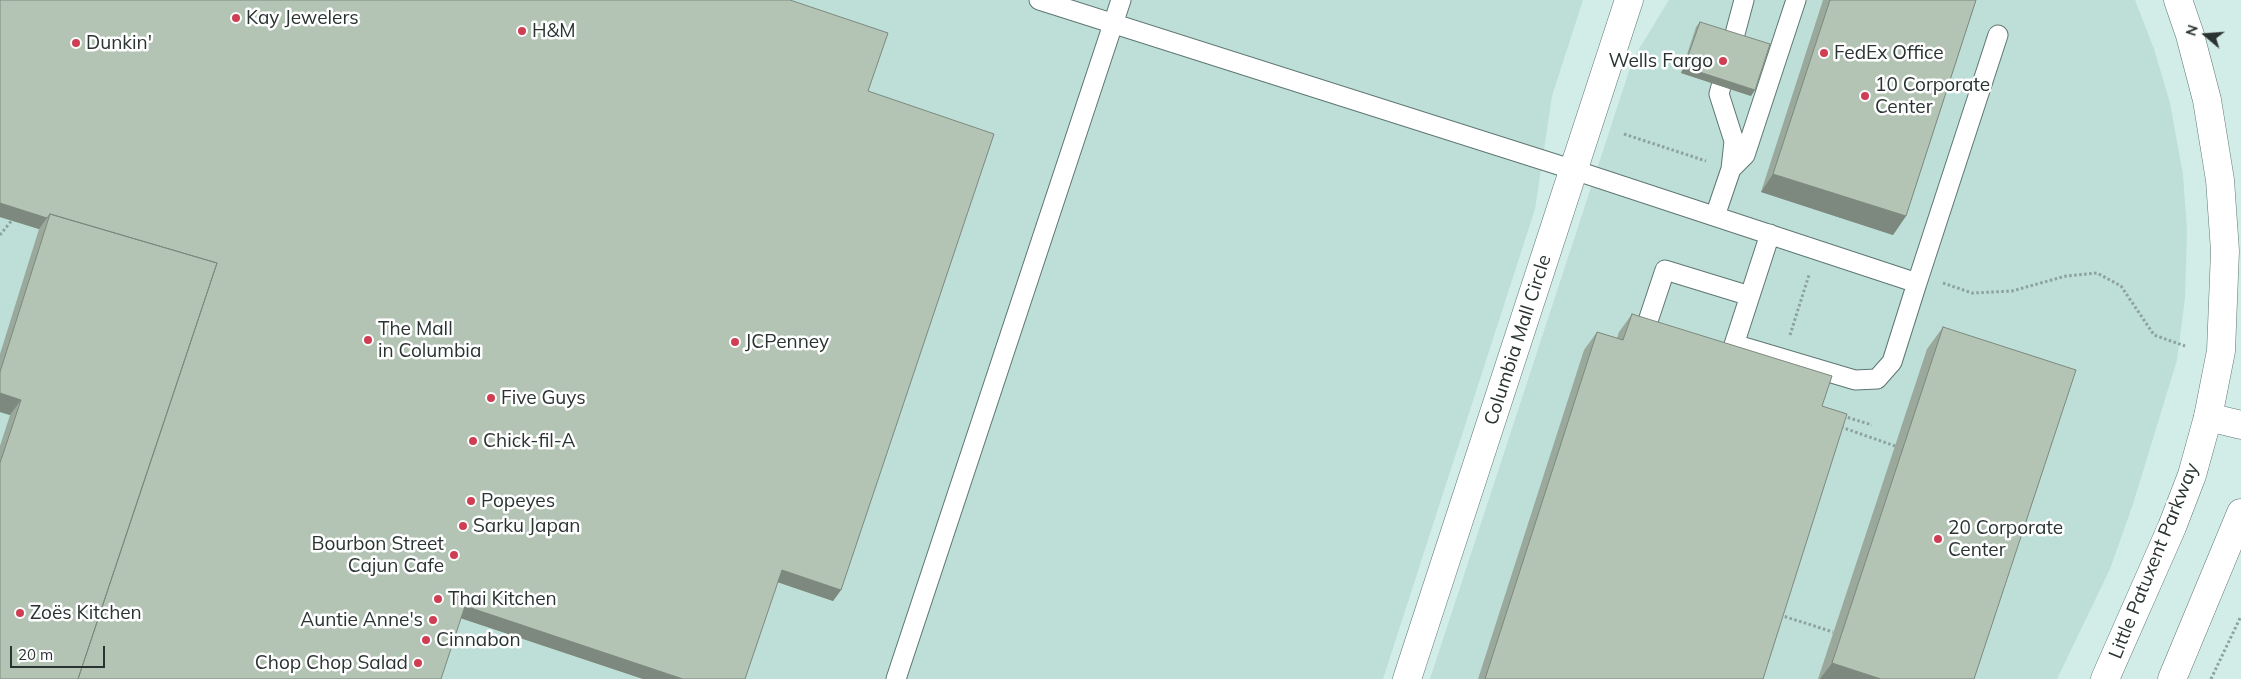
<!DOCTYPE html>
<html>
<head>
<meta charset="utf-8">
<style>
	body { margin:0 }
	#map { position:relative; width:2241px; height:679px; overflow:hidden; background:#d2ece7; font-family:Mulish,sans-serif }
	canvas { display:block }
	.north { position:absolute; left:2181px; top:10px; width:50px; height:50px; -webkit-text-stroke:4px #fff; paint-order:stroke; rotate:288deg; font-size:14px; font-weight:700; line-height:20px; text-align:center; color:#293331 }
	.north::after { content:''; display:block; margin:auto; width:18px; height:22px; background:#293331; clip-path:polygon(50% 0,100% 100%,50% 72%,0 100%) }
	.scale { position:absolute; left:10px; top:646px; width:95px; height:22px; box-sizing:border-box; border:2px solid #293331; border-top:0; padding-left:6px; font-size:15px; line-height:18px; white-space:nowrap; color:#293331; -webkit-text-stroke:4px #fff; paint-order:stroke }
</style>
</head>
<body>
<div id="map">
<canvas width="2241" height="679"></canvas>
<div class="north">N</div>
<div class="scale">20 m</div>
</div>
<script>
const g = document.querySelector('canvas').getContext('2d');
g.lineJoin = 'round';
function paint(path, color) {
  g.fillStyle = color;
  g.fill(path, 'evenodd');
}
function shape(rows) {
  const path = new Path2D();
  for (const r of rows) {
    path.moveTo(r[0], r[1]);
    for (let i = 2; i < r.length; i += 2) path.lineTo(r[i], r[i + 1]);
  }
  return path;
}
function stroke(path, color, width, dash) {
  g.strokeStyle = color;
  g.lineWidth = width;
  g.lineCap = dash ? 'butt' : 'round';
  g.setLineDash(dash || []);
  g.stroke(path);
}
function drawText(font, color, halo, rows, align = 'center') {
  g.font = font + ' Mulish,sans-serif';
  g.lineWidth = 5;
  g.setLineDash([]);
  g.textBaseline = 'middle';
  g.strokeStyle = halo;
  g.fillStyle = color;
  for (const [text, x, y, turn = 0] of rows) {
    g.save();
    g.translate(x, y);
    g.rotate((+turn || 0) * Math.PI / 180);
    g.textAlign = isNaN(turn) ? turn : align;
    if (halo) g.strokeText(text, 0, 0);
    g.fillText(text, 0, 0);
    g.restore();
  }
}
paint(shape([
	[0,0,1583,0,1552,96,1535,209,1383,679,0,679],
	[1669,0,2135,0,2154,49,2170,103,2183,175,2187,230,2185,298,2177,360,2133,504,2110,569,2057,679,1430,679,1633,59]
]), '#bddfd8');
const service = shape([
	[1039,0,1574,170,1917,283,1998,35],
	[1731,169,1734,141,1719,94,1744,0],
	[1715,216,1731,169,1745,155,1796,0],
	[1642,339,1665,270,1750,296],
	[1734,344,1855,380,1877,379,1892,362,1917,283],
	[1731,354,1770,234],
	[896,679,1121,0]
]);
const minor = shape([
	[1407,679,1629,0]
]);
const tertiary = shape([
	[2208,417,2241,425]
]);
const secondary = shape([
	[2105,679,2172,527,2192,475,2208,417,2221,351,2225,251,2220,180,2207,100,2190,35,2178,0],
	[2172,679,2241,513]
]);
stroke(service, '#5e7671', 21);
stroke(minor, '#5e7671', 29);
stroke(tertiary, '#5e7671', 29);
stroke(secondary, '#5e7671', 29);
stroke(shape([
	[1624,134,1706,161],
	[0,235,12,220],
	[1943,283,1972,293,2012,291,2066,276,2097,273,2121,286,2154,335,2185,346],
	[1790,335,1809,275],
	[1843,416,1872,425],
	[1841,427,1895,446],
	[1780,615,1833,632],
	[2211,679,2241,616]
]), '#8da19d', 3, [2.5, 2.5]);
stroke(service, '#fff', 19);
stroke(minor, '#fff', 28);
stroke(tertiary, '#fff', 28);
stroke(secondary, '#fff', 28);
paint(shape([
	[0,0,868,91,841,590,833,601,778,582,643,679,461,618,0,679,0,446,10,415,0,412,0,354,39,229,0,217],
	[1823,0,1976,0,1906,216,1893,235,1761,192],
	[1700,22,1751,96,1681,73,1696,27],
	[1632,314,1822,406,1763,679,1478,679,1584,350,1597,332,1617,338,1619,332],
	[1943,327,1974,679,1818,679,1927,349]
]), '#9aa99c');
paint(shape([
	[1684,67,1755,90,1751,96,1681,73],
	[1773,174,1906,216,1893,235,1761,192],
	[0,203,47,218,39,229,0,217],
	[0,393,21,400,10,415,0,412],
	[782,570,841,590,833,601,774,581],
	[465,606,683,679,643,679,457,617],
	[1832,663,1881,679,1820,679]
]), '#7d897f');
const building = shape([
	[0,0,790,0,888,33,868,91,994,134,841,590,782,570,745,679,683,679,465,606,441,679,78,679,217,263,50,214,47,218,0,203,0,0],
	[1830,0,1976,0,1906,216,1773,174,1830,0],
	[1700,22,1770,44,1755,90,1684,67,1700,22],
	[50,214,217,263,78,679,0,679,0,463,21,400,0,393,0,372,50,214],
	[1632,314,1832,376,1822,406,1847,414,1763,679,1485,679,1597,332,1623,340,1632,314],
	[1943,327,2076,370,1974,679,1881,679,1832,663,1943,327]
]);
paint(building, '#b3c4b5');
stroke(building, '#7d897f', 1);
for (const [x, y, r, color] of [
	[236,18,5,"#cf3e53"],
	[522,31,5,"#cf3e53"],
	[76,43,5,"#cf3e53"],
	[1824,53,5,"#cf3e53"],
	[1723,61,5,"#cf3e53"],
	[1865,96,5,"#cf3e53"],
	[368,340,5,"#cf3e53"],
	[735,342,5,"#cf3e53"],
	[491,398,5,"#cf3e53"],
	[473,441,5,"#cf3e53"],
	[471,501,5,"#cf3e53"],
	[463,526,5,"#cf3e53"],
	[1938,539,5,"#cf3e53"],
	[454,555,5,"#cf3e53"],
	[438,599,5,"#cf3e53"],
	[20,613,5,"#cf3e53"],
	[433,620,5,"#cf3e53"],
	[426,640,5,"#cf3e53"],
	[418,663,5,"#cf3e53"]
]) {
  const dot = new Path2D();
  dot.arc(x, y, r, 0, 2 * Math.PI);
  g.fillStyle = color;
  g.fill(dot);
  stroke(dot, '#fff', 2);
}
drawText('19px', '#293331', '#fff', [
	["Kay Jewelers",246,18],
	["H&M",532,31],
	["Dunkin'",86,43],
	["FedEx Office",1834,53],
	["Wells Fargo",1713,61,"right"],
	["10 Corporate",1875,85],
	["Center",1875,107],
	["The Mall",378,329],
	["in Columbia",378,351],
	["JCPenney",745,342],
	["Five Guys",501,398],
	["Chick-fil-A",483,441],
	["Popeyes",481,501],
	["Sarku Japan",473,526],
	["20 Corporate",1948,528],
	["Center",1948,550],
	["Bourbon Street",444,544,"right"],
	["Cajun Cafe",444,566,"right"],
	["Thai Kitchen",448,599],
	["Zoës Kitchen",30,613],
	["Auntie Anne's",423,620,"right"],
	["Cinnabon",436,640],
	["Chop Chop Salad",408,663,"right"]
], 'left');
drawText('19px', '#293331', '#fff', [
	["Columbia Mall Circle",1518,340,-72],
	["Little Patuxent Parkway",2154,561,-68]
]);
</script>
</body>
</html>
